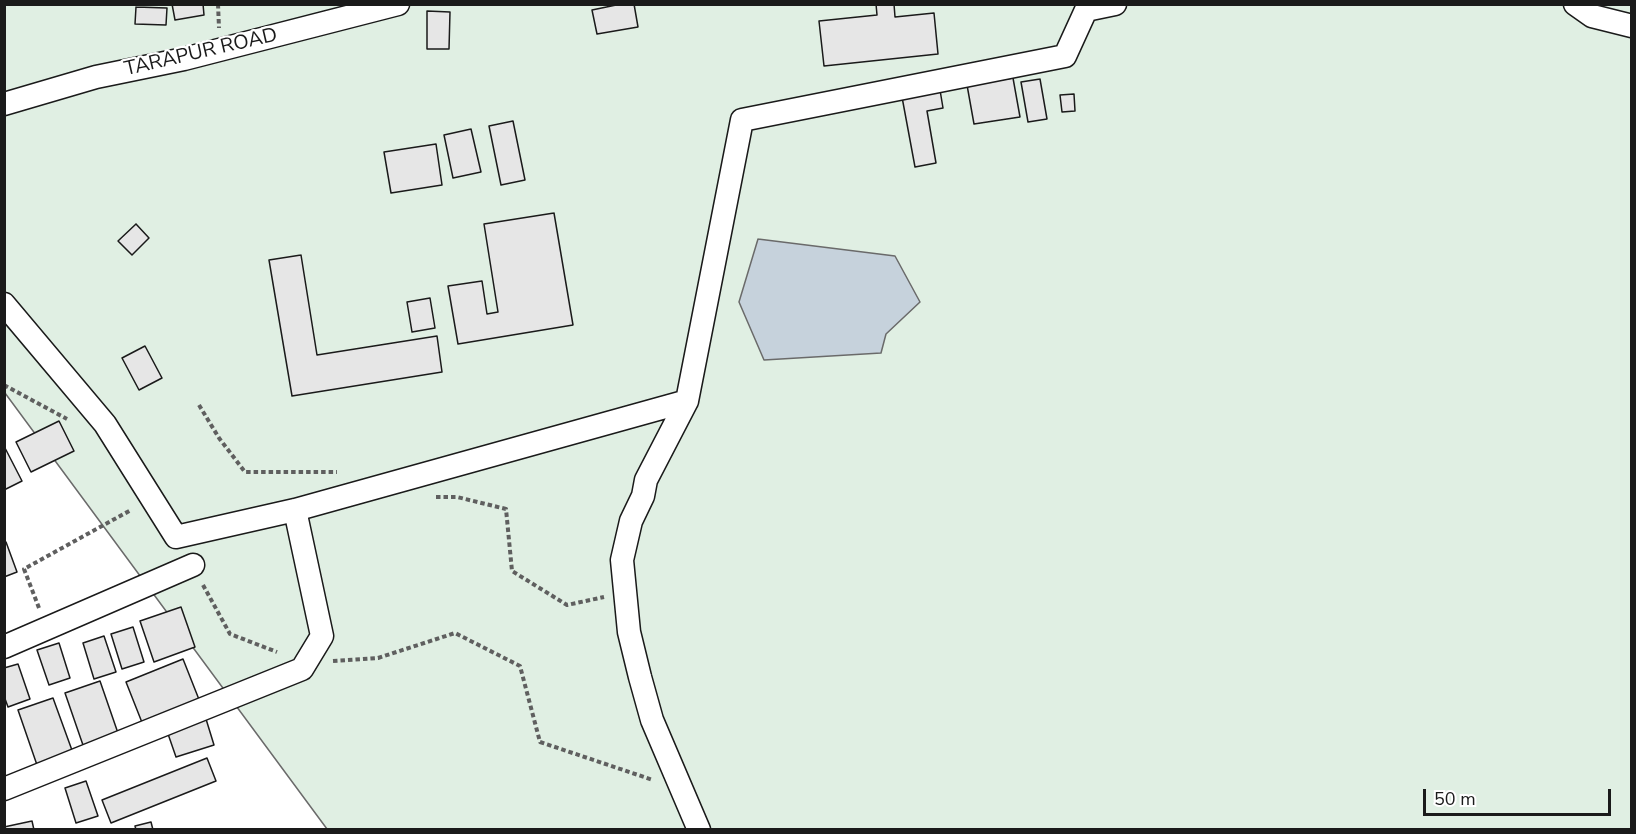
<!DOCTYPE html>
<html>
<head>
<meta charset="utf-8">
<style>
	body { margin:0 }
	#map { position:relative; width:1636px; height:834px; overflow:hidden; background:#fff; font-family:"Nunito Sans",sans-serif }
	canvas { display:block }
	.frame { position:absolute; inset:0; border:6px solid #1a1a1a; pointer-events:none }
	.scale { position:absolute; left:1423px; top:789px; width:188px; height:27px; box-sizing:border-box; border:3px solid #1a1a1a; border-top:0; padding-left:8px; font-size:18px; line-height:21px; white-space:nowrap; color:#1a1a1a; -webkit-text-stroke:4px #fff; paint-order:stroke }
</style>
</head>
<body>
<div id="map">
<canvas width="1636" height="834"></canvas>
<div class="frame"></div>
<div class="scale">50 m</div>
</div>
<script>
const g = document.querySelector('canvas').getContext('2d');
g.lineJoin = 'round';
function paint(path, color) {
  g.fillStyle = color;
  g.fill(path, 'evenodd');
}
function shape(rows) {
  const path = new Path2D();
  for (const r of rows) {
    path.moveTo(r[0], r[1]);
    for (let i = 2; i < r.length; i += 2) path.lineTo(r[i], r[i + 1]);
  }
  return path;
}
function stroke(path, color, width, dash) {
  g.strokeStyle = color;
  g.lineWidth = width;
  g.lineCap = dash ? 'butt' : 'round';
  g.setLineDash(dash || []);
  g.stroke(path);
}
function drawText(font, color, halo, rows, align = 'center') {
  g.font = font + ' "Nunito Sans",sans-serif';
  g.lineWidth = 4.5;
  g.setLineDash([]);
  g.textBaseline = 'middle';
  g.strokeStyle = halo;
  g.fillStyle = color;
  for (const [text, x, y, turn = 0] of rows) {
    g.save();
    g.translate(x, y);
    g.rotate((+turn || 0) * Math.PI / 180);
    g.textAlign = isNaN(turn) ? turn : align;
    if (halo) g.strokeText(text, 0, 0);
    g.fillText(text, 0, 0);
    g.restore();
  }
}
const green = shape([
	[4,5,1631,5,1631,829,327,829,5,393,4,5]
]);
paint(green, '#e0efe3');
stroke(green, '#6a6a6a', 1.5);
const water = shape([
	[758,239,895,256,920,302,886,334,881,353,764,360,739,302,758,239]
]);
paint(water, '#c6d2dc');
stroke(water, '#6a6a6a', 1.5);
const building = shape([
	[172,4,203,4,204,15,175,20,172,4],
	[621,4,634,4,638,27,597,34,592,10,621,4],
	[876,4,894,4,895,17,934,13,938,54,824,66,819,21,877,15,876,4],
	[136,7,167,8,166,25,135,24,136,7],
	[427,11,450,12,449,49,427,49,427,11],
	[1013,78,1020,117,974,124,967,85,1013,78],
	[1040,79,1047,119,1028,122,1021,82,1040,79],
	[940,90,943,108,927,111,936,163,915,167,902,97,940,90],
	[1074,94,1075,111,1062,112,1060,95,1074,94],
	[513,121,525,180,501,185,489,126,513,121],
	[471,129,481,172,453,178,444,135,471,129],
	[436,144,442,185,391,193,384,152,436,144],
	[554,213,573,325,458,344,448,286,482,281,487,314,498,312,484,224,554,213],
	[136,224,149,238,132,255,118,241,136,224],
	[301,255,317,355,437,336,442,372,292,396,269,260,301,255],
	[430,298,435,328,412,332,407,302,430,298],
	[145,346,162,378,139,390,122,358,145,346],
	[59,421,74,451,31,472,16,442,59,421],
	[4,446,22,481,4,490,4,446],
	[6,542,17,572,4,577,4,543,6,542],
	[181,607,195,647,154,662,140,621,181,607],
	[133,627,144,662,122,669,111,634,133,627],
	[104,636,116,672,94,679,83,643,104,636],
	[59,643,70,678,49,685,37,650,59,643],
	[183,659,200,702,143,725,126,682,183,659],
	[18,664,30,699,8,707,4,696,4,668,18,664],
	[100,681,119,736,84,748,65,693,100,681],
	[53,698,73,753,37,765,18,710,53,698],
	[206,719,214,745,176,757,167,731,206,719],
	[207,758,216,781,111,823,102,800,207,758],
	[86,781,98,816,76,823,65,788,86,781],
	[32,821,34,830,4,830,4,827,32,821],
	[151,822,153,830,136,830,135,826,151,822]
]);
paint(building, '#e6e6e6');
stroke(building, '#1a1a1a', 1.5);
const minor = shape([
	[1575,4,1592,16,1632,26],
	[4,104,96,77,184,59,398,4],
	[4,304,105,424,176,537,295,510,687,401,742,120,1065,56,1086,10,1115,4],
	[687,401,646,480,643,496,631,521,622,560,629,632,640,677,652,720,699,830],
	[4,647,193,565],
	[4,789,302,669,322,636,295,510]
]);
stroke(minor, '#1a1a1a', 25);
stroke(shape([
	[218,4,219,28],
	[4,385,67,419],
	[199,405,219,438,245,472,337,472],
	[436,497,457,497,506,509,512,571,567,605,604,597],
	[203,585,230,634,277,652],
	[39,608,24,569,131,510],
	[333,661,378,658,455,633,520,666,540,742,653,780]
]), '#5f5f5f', 4, [4.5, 3]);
stroke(minor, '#fff', 22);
drawText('20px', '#1a1a1a', '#fff', [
	["TARAPUR ROAD",201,53,-13]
]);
</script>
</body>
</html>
